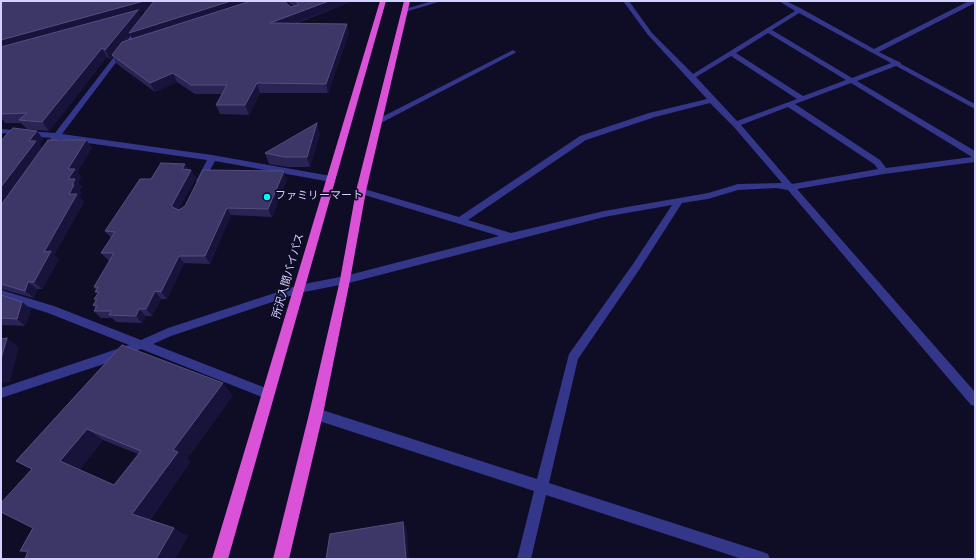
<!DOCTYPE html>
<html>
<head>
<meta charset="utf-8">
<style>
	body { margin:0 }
	#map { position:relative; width:976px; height:560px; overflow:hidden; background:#0f0c26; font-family:"Source Sans 3",sans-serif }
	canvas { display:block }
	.frame { position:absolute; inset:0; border:2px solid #d3d1ff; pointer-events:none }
</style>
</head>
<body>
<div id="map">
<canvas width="976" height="560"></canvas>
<div class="frame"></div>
</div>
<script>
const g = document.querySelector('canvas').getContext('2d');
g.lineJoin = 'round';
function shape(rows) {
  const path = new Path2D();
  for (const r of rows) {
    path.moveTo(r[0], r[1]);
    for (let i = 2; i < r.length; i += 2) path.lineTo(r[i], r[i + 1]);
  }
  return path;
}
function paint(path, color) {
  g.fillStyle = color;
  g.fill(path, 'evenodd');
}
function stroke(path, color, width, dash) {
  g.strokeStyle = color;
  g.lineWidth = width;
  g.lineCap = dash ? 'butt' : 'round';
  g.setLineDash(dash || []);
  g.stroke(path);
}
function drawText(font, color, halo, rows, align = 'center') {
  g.font = font + ' "Source Sans 3","Noto Sans JP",sans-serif';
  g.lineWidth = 3.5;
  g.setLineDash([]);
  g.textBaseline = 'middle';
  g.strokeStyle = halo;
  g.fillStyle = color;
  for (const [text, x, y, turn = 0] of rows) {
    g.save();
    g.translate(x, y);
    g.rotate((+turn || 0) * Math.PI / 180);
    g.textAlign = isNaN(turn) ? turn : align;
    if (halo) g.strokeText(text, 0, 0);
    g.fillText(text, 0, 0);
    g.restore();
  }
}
paint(shape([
	[432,1,442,1,405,12,402,10,432,1],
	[623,1,629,1,652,33,693,74,795,11,779,1,786,1,802,9,874,49,969,1,975,1,975,3,879,52,897,61,900,62,901,64,975,104,975,109,896,66,857,81,975,151,975,162,884,174,797,189,975,392,975,406,971,405,788,190,776,188,738,190,708,199,682,203,639,270,578,359,549,483,763,552,768,554,770,559,742,559,546,495,531,559,517,559,534,491,316,420,312,418,310,414,312,410,316,408,537,479,569,354,633,264,672,205,604,217,345,284,299,293,171,336,153,344,271,390,273,394,271,398,267,399,141,349,116,360,1,398,1,388,129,345,48,313,1,298,1,290,54,306,141,340,168,328,299,285,345,276,499,236,358,193,357,191,361,188,459,217,580,136,649,113,707,99,648,35,623,1],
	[799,13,891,63,852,78,772,30,799,13],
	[768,33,846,80,803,96,736,53,768,33],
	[731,56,797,99,737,121,696,77,731,56],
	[851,83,972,157,886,168,880,160,795,104,851,83],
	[710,103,733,126,782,183,738,184,708,193,604,211,511,233,468,220,586,140,655,117,710,103],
	[788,107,874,164,878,169,792,184,741,125,788,107],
	[140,25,143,27,142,28,62,134,212,155,331,176,334,177,335,179,334,181,331,182,215,161,203,183,200,184,196,181,207,160,59,139,54,142,50,140,51,138,1,133,1,129,55,133,138,26,140,25],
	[513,50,516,52,515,53,381,123,378,123,374,121,513,50]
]), '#333689');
paint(shape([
	[380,1,386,1,228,559,212,559,380,1],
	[404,1,410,1,366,191,350,280,323,414,289,559,273,559,309,414,340,280,356,191,404,1]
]), '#da52d7');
paint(shape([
	[1,1,291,7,293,6,287,1,353,1,295,24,349,33,328,93,260,93,249,115,220,114,216,105,222,94,195,94,177,82,155,92,117,64,113,57,110,59,107,57,49,131,27,129,21,123,5,123,3,120,1,120],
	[147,10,141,17,139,12],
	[130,34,132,39,124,42,127,39],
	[37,131,43,139,39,145,42,148,86,140,92,148,77,172,81,177,78,182,82,187,79,191,81,193,79,196,84,202,54,255,59,259,42,289,37,289,34,298,1,289,1,141],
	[320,134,310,167,288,167,269,164,265,153],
	[189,170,191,170,196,178,178,209,179,210,287,179,272,217,231,215,210,264,184,263,167,299,161,299,152,316,146,316,142,323,116,322,112,318,101,318,94,311,95,308,93,305,96,301,94,299,98,294,95,292,96,290,94,287,110,260,108,260,101,253,111,238,105,231,151,179],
	[1,295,22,302,31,309,25,326,1,325],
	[122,345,233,395,187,459,190,462,150,520,188,536,175,559,25,559,28,553,20,551,33,528,31,469,16,461],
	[103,440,138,454,114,485,79,470]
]), '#2a2455');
paint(shape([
	[144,1,156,1,148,10,139,12,142,19,231,1,261,1,134,42,130,34,113,56,112,55,113,57,110,59,105,50,135,13,1,51,1,40],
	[329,1,353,1,272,32,270,23],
	[347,24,349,33,328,93,326,84],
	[102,48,107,57,49,131,42,122],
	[173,73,177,82,155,92,150,83],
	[257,83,260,93,249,115,245,105],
	[317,123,320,134,310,167,307,157],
	[37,131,43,139,39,145,42,149,1,205,1,187,29,141],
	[86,140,92,148,77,172,81,177,78,182,82,187,79,191,81,193,79,196,84,202,54,255,59,259,42,289,34,282,44,252,69,194,68,169],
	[185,164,190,171,182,169],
	[191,170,196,178,177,212,172,207,172,205],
	[284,171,287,179,272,217,268,209],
	[227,208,231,215,210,264,205,256],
	[179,256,184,263,167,299,161,292],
	[28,282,37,289,34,298,25,291],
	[155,291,161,299,152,316,146,309],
	[22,302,31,309,25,326,17,319],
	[139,309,146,316,142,323,136,316],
	[7,338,19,347,10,382,1,383,1,359],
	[223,383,233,395,187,459,190,462,148,522,132,514,173,450],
	[87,429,103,440,78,471,60,461],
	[403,522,407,529,409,559,406,559],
	[174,528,188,536,175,559,156,559]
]), '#17133a');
const building = shape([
	[1,1,144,1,1,40,1,1],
	[154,1,231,1,129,33,154,1],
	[251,1,284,1,291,7,298,5,298,3,295,1,329,1,270,23,347,24,326,84,257,83,245,105,216,105,227,85,191,85,173,73,150,83,112,55,122,42,251,1],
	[138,10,105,50,102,48,42,122,19,120,27,113,1,114,1,47,138,10],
	[317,123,307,157,284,157,265,153,317,123],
	[13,128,37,131,29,141,36,141,1,187,1,141,6,135,13,128],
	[48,140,86,140,68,169,75,169,68,179,75,179,72,185,74,185,69,194,77,194,44,252,51,251,34,282,28,282,25,291,1,284,1,205,48,140],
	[161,163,185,164,182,169,191,170,172,205,172,207,179,210,185,206,203,170,284,171,268,209,227,208,205,256,179,256,161,292,155,291,146,309,139,309,136,316,109,315,111,311,94,311,97,306,93,305,97,299,94,299,99,292,95,292,98,287,94,287,114,253,101,253,115,232,105,231,140,179,151,179,161,163],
	[1,295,22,302,17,319,1,318,1,295],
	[7,338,1,359,1,339,7,338],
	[122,345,223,383,173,450,178,452,132,514,174,528,156,559,25,559,28,551,20,551,33,528,1,512,1,503,32,469,16,461,122,345],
	[87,429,141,451,114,485,60,461,87,429],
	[403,522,406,559,326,559,330,534,403,522]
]);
paint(building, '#3c3767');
stroke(building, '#544f7f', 1);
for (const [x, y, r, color] of [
	[267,197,4,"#00f5fc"]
]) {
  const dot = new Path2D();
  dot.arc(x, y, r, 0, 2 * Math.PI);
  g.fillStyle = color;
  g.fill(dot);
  stroke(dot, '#0f0c26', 1.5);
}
drawText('11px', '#d3d1ff', '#0f0c26', [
	["ファミリーマート",275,197]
], 'left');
drawText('11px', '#d3d1ff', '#0f0c26', [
	["所沢入間バイパス",289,276,-74]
]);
</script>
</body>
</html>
